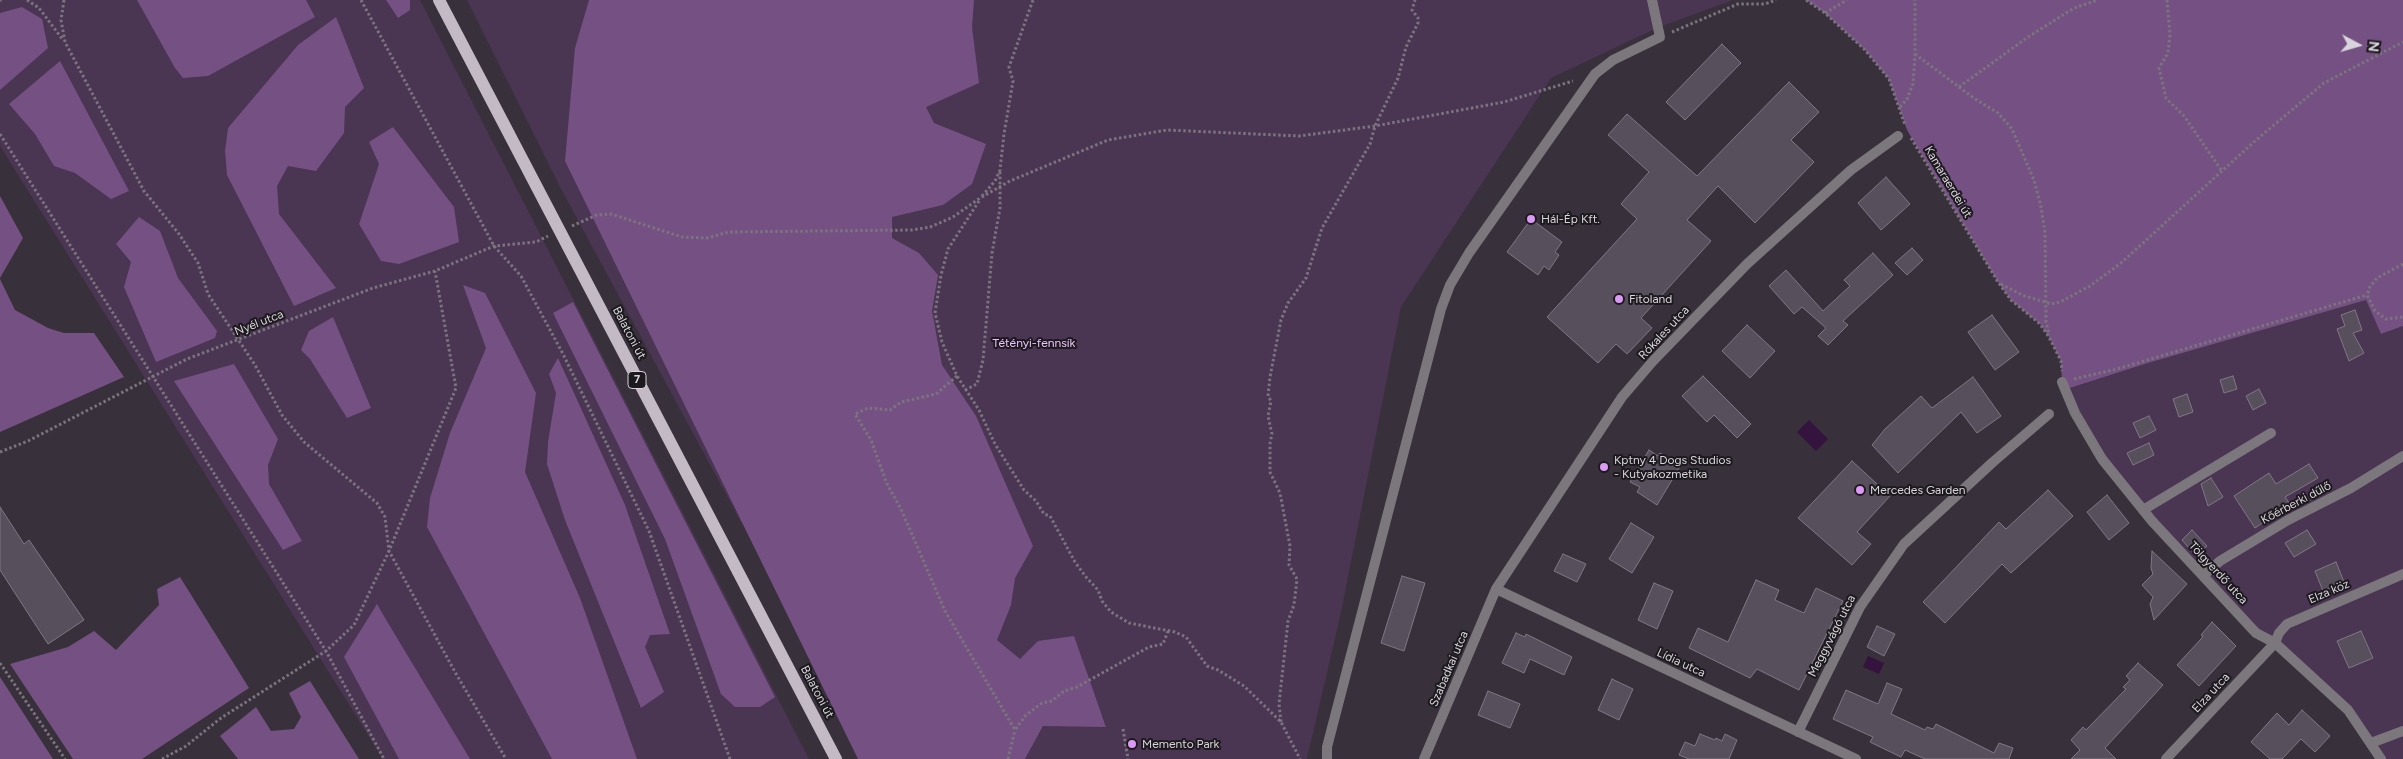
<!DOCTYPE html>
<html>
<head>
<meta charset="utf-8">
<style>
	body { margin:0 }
	#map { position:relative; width:2403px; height:759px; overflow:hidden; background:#38303b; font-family:Figtree,sans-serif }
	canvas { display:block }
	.north { position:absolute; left:2333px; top:20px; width:50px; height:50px; -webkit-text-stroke:4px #1d1a1f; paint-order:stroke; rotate:96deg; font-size:14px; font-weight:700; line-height:20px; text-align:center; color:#d9d4db }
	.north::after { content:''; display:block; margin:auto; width:18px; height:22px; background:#d9d4db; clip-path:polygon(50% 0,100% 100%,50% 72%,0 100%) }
</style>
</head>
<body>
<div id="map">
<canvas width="2403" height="759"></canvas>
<div class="north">N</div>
</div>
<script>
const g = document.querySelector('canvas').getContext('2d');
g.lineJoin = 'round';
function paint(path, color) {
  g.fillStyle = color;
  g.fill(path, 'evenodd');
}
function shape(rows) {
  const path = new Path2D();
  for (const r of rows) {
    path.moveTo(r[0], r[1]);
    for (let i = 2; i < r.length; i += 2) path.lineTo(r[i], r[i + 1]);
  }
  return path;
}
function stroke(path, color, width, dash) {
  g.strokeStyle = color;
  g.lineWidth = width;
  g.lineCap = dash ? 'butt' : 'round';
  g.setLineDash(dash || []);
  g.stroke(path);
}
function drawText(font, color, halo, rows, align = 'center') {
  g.font = font + ' Figtree,sans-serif';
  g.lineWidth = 4;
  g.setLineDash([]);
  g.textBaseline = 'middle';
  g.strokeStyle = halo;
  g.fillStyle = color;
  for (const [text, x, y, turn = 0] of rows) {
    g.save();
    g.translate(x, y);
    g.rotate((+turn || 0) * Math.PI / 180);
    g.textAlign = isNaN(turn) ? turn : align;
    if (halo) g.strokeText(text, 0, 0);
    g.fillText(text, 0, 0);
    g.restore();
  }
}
paint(shape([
	[0,0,420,0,809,759,383,759,0,146],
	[467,0,1733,0,1657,28,1551,78,1401,307,1342,608,1307,759,1025,759,1043,726,1106,726,1102,715,814,657,561,189],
	[2366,300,2381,334,2403,326,2403,759,2381,759,2348,710,2256,633,2102,459,2062,382,2071,388,2148,363]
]), '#4a3552');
paint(shape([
	[137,0,306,0,315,17,208,76,183,78,175,68],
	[386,0,410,0,410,10,398,18],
	[589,0,974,0,972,27,979,83,926,107,934,123,986,144,972,184,943,205,892,217,892,238,919,253,938,275,932,311,942,365,976,416,1033,546,1015,578,1011,605,997,640,1020,659,1038,641,1074,636,1106,727,1043,726,1025,759,858,759,565,161,575,48],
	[1806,0,2403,0,2403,326,2381,334,2366,300,2148,363,2070,388,2062,382,2061,361,2049,337,2040,324,2011,300,1998,282,1907,130,1889,79,1865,50,1825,13],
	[22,7,42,19,48,48,0,90,0,13],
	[336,17,364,88,345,107,344,133,316,171,288,166,277,186,279,214,336,288,294,306,227,175,225,151,228,128,298,45],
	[60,61,129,191,111,199,75,173,54,166,35,134,9,104],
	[393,127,454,207,459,242,399,264,381,261,359,224,379,164,369,142],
	[0,196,23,238,0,278],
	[139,217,160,231,178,278,217,331,215,338,156,362,124,287,131,262,116,244],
	[0,279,15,310,48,328,64,333,94,333,124,377,0,432],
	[463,285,485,293,536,393,525,472,580,598,637,759,552,759,427,527,430,498,450,433,486,348],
	[573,302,775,697,760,707,735,707,721,694,665,539,553,313],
	[333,317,371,408,347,418,310,359,301,350,309,331],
	[558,358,625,505,670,634,650,635,645,647,664,692,641,708,565,520,547,464,548,442,556,393,549,374],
	[234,364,278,439,268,465,269,484,302,541,283,550,174,381],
	[180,577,249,688,142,759,73,759,10,664,68,647,94,631,116,650,159,605,157,589],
	[377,604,388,623,470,759,399,759,344,657],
	[0,677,53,759,0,759],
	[310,681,359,759,238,759,220,736,256,707,271,731,294,729,301,717,289,693]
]), '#745182');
paint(shape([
	[1809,420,1828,439,1816,451,1797,432],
	[1868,656,1884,663,1879,674,1863,667]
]), '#34133f');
const building = shape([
	[1722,44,1741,63,1685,120,1666,102,1722,44],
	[1789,82,1819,112,1791,140,1814,162,1755,223,1718,186,1687,220,1711,241,1641,318,1652,328,1627,354,1616,344,1598,363,1547,317,1637,219,1621,204,1649,172,1608,135,1627,114,1697,176,1789,82],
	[1886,177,1910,204,1881,230,1858,203,1886,177],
	[1531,219,1562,242,1555,252,1559,255,1549,270,1544,266,1538,275,1507,252,1531,219],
	[1912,248,1923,260,1907,275,1895,263,1912,248],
	[1873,253,1893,275,1843,321,1848,325,1828,345,1818,336,1826,328,1802,307,1794,314,1769,286,1786,270,1823,311,1850,286,1844,280,1873,253],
	[2355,310,2362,330,2353,333,2364,353,2349,361,2337,329,2345,326,2341,315,2355,310],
	[1992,315,2019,352,1995,370,1968,332,1992,315],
	[1747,325,1775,351,1750,378,1722,351,1747,325],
	[1703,376,1751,424,1737,438,1714,415,1707,422,1682,396,1703,376],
	[2233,376,2237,389,2224,393,2220,380,2233,376],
	[1973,377,2001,416,1977,433,1961,412,1898,473,1872,445,1885,429,1921,396,1932,408,1973,377],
	[2259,389,2266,403,2253,410,2246,396,2259,389],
	[2187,394,2193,412,2179,417,2173,399,2187,394],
	[2149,416,2156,430,2140,438,2133,423,2149,416],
	[2149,443,2154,455,2133,465,2127,453,2149,443],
	[1649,450,1658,456,1660,453,1681,465,1657,505,1637,492,1640,487,1630,482,1649,450],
	[1852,461,1890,496,1857,532,1871,544,1852,565,1798,518,1852,461],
	[2309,464,2318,478,2285,497,2290,504,2255,528,2234,496,2269,473,2276,484,2309,464],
	[2211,478,2223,497,2208,506,2201,484,2211,478],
	[2048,490,2073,516,2011,573,2002,564,1945,623,1923,602,1999,522,2006,529,2048,490],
	[2107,495,2129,523,2109,540,2087,512,2107,495],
	[0,507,24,544,29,540,84,620,48,644,0,570,0,507],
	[1631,523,1654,537,1632,573,1609,559,1631,523],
	[2192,530,2207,546,2196,556,2182,540,2192,530],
	[2307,530,2316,544,2294,557,2285,543,2307,530],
	[2152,551,2187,584,2154,620,2150,604,2153,597,2142,585,2153,574,2151,568,2152,551],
	[1563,554,1586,564,1577,582,1554,571,1563,554],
	[2336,562,2344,582,2323,591,2315,571,2336,562],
	[1402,576,1425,583,1404,651,1381,643,1402,576],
	[1756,580,1779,590,1775,600,1804,613,1816,588,1843,601,1799,690,1757,669,1750,678,1689,648,1698,628,1728,642,1756,580],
	[1654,583,1673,591,1657,629,1638,620,1654,583],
	[2212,622,2236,646,2199,686,2177,665,2201,639,2203,636,2201,635,2212,622],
	[1877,626,1895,634,1884,656,1867,647,1877,626],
	[2361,631,2373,658,2349,668,2337,641,2361,631],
	[1516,633,1525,637,1526,634,1572,657,1564,675,1530,659,1524,673,1502,663,1516,633],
	[2138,663,2163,685,2105,748,2116,759,2071,759,2080,750,2071,740,2083,727,2086,730,2126,689,2123,687,2130,680,2126,676,2138,663],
	[1612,679,1633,689,1619,720,1598,710,1612,679],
	[1887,683,1902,689,1891,714,1925,730,1927,727,1933,729,1936,724,1994,753,1999,743,2013,748,2009,759,1925,759,1905,750,1901,757,1870,742,1873,737,1833,719,1846,690,1878,704,1887,683],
	[1488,691,1520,704,1510,728,1478,715,1488,691],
	[2302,710,2330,736,2315,752,2301,739,2282,759,2270,759,2251,742,2277,713,2289,725,2302,710],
	[1700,734,1715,740,1716,738,1722,741,1725,734,1737,740,1729,759,1689,759,1679,755,1685,742,1695,746,1700,734]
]);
paint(building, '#584f5c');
stroke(building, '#807784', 1);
stroke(shape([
	[27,0,39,8,63,40],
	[64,0,61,20,65,42,144,191,179,234,198,263,208,294,255,365,282,415,304,442,377,503,385,517,389,551,455,672,506,759],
	[361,0,494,246,521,276,563,354,649,531,730,759],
	[1806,0,1825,13,1865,50,1889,79,1905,125],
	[2167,0,2170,34,2168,53,2159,68,2166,98,2184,116,2222,171],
	[0,1,1,0],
	[1825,13,1847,0],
	[1672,32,1738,4,1765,4,1776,0],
	[1915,54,1975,99,1998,113,2012,129,2034,180,2041,207,2045,232,2046,322,2049,334],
	[1959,87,2028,37,2074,8,2098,0],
	[1900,107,1907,99,1913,84,1915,54,1915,0],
	[0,134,326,651,384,759],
	[1911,138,1998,282,2011,300,2040,324,2049,337,2061,361,2062,371],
	[982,196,995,181,1000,170,1004,134,1013,81,1009,67,1033,0],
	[979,201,948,249,941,275,935,313,942,342,957,376,979,410,995,444,1024,490,1036,501,1044,514,1050,516,1075,562,1086,577,1098,590,1102,601,1111,612,1129,623,1175,632,1186,637,1207,666,1218,670,1244,686,1281,722,1300,759],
	[572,226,597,215,611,214,682,237,707,238,729,232,912,230,930,227,953,217,980,198,1010,181,1108,140,1167,130,1299,136,1375,126,1504,102,1573,81],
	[2403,264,2377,278,2370,287,2367,295,2375,311,2386,319,2403,317],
	[2001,284,2022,295,2051,304,2060,302,2090,286,2121,263,2255,141,2324,83,2403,42],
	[957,376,936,394,901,402,890,410,868,408,855,414,871,440,887,484,901,509,945,611,1015,730,1026,715,1042,703,1052,701,1064,691,1077,687,1149,647,1163,644,1168,631],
	[2074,379,2117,369,2367,295],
	[965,390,977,384,983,360,992,253,1000,208,1000,172],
	[0,452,28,441,187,359,373,288,435,271,494,246,536,242,548,236],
	[0,663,65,759],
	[1281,722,1279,704,1288,621,1294,605,1297,579,1289,565,1290,546,1280,493,1270,472,1270,443,1272,434,1268,416,1271,401,1268,396,1270,377,1281,320,1288,303,1306,278,1322,228,1370,144,1375,126,1398,78,1406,47,1418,23,1418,18,1412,10,1415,0],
	[1123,729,1128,759],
	[162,759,186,746,221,718,326,651,354,625,389,551,456,388,435,271],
	[1008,759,1015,730]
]), '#7b747e', 3, [2.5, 2.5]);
stroke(shape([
	[2143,510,2271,433],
	[1327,759,1327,747,1441,309,1450,285,1469,253,1595,74,1613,60,1660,37,1652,0]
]), '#7b777d', 10);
stroke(shape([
	[2062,382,2075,413,2102,459,2152,521,2256,633,2275,643,2348,710,2381,759],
	[2204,575,2220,561,2288,520,2351,488,2403,456],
	[1496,589,1856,759],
	[1798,732,1860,607,1904,544,1993,462,2049,414],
	[2371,743,2403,731],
	[1424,759,1496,589,1622,397,1653,361,1747,264,1851,170,1898,136],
	[2166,759,2275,643,2279,633,2287,624,2403,574]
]), '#7b777d', 10);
stroke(shape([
	[439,0,836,759]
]), '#c3bac6', 12);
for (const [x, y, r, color] of [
	[1531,219,5,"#dc99f5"],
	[1619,299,5,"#dc99f5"],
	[1604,467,5,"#dc99f5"],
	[1860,490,5,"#dc99f5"],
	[1132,744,5,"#dc99f5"]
]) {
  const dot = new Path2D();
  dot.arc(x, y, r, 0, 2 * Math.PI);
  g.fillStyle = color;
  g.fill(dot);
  stroke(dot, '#1d1a1f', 2);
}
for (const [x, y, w] of [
	[637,380,18]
]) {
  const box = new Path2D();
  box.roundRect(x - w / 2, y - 8.5, w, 17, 4);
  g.fillStyle = '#1d1a1f';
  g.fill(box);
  stroke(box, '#d9d4db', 1);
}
drawText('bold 11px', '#d9d4db', null, [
	["7",637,380]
]);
drawText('12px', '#d9d4db', '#1d1a1f', [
	["Kamaraerdei út",1948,182,59],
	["Nyél utca",259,323,-21],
	["Balatoni út",629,333,62],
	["Rókales utca",1664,333,-47],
	["Kőérberki dűlő",2296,503,-28],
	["Tölgyerdő utca",2218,573,47],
	["Elza köz",2329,592,-23],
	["Meggyvágó utca",1832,636,-63],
	["Lídia utca",1681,663,25],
	["Szabadkai utca",1449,669,-67],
	["Balatoni út",817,692,62],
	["Elza utca",2211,693,-47]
]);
drawText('12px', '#d9d4db', '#1d1a1f', [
	["Hál-Ép Kft.",1541,219],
	["Fitoland",1629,299],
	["Kptny 4 Dogs Studios",1614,460],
	["- Kutyakozmetika",1614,474],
	["Mercedes Garden",1870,490],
	["Memento Park",1142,744]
], 'left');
drawText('12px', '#edc2fe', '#1d1a1f', [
	["Tétényi-fennsík",1034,343]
]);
</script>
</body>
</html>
